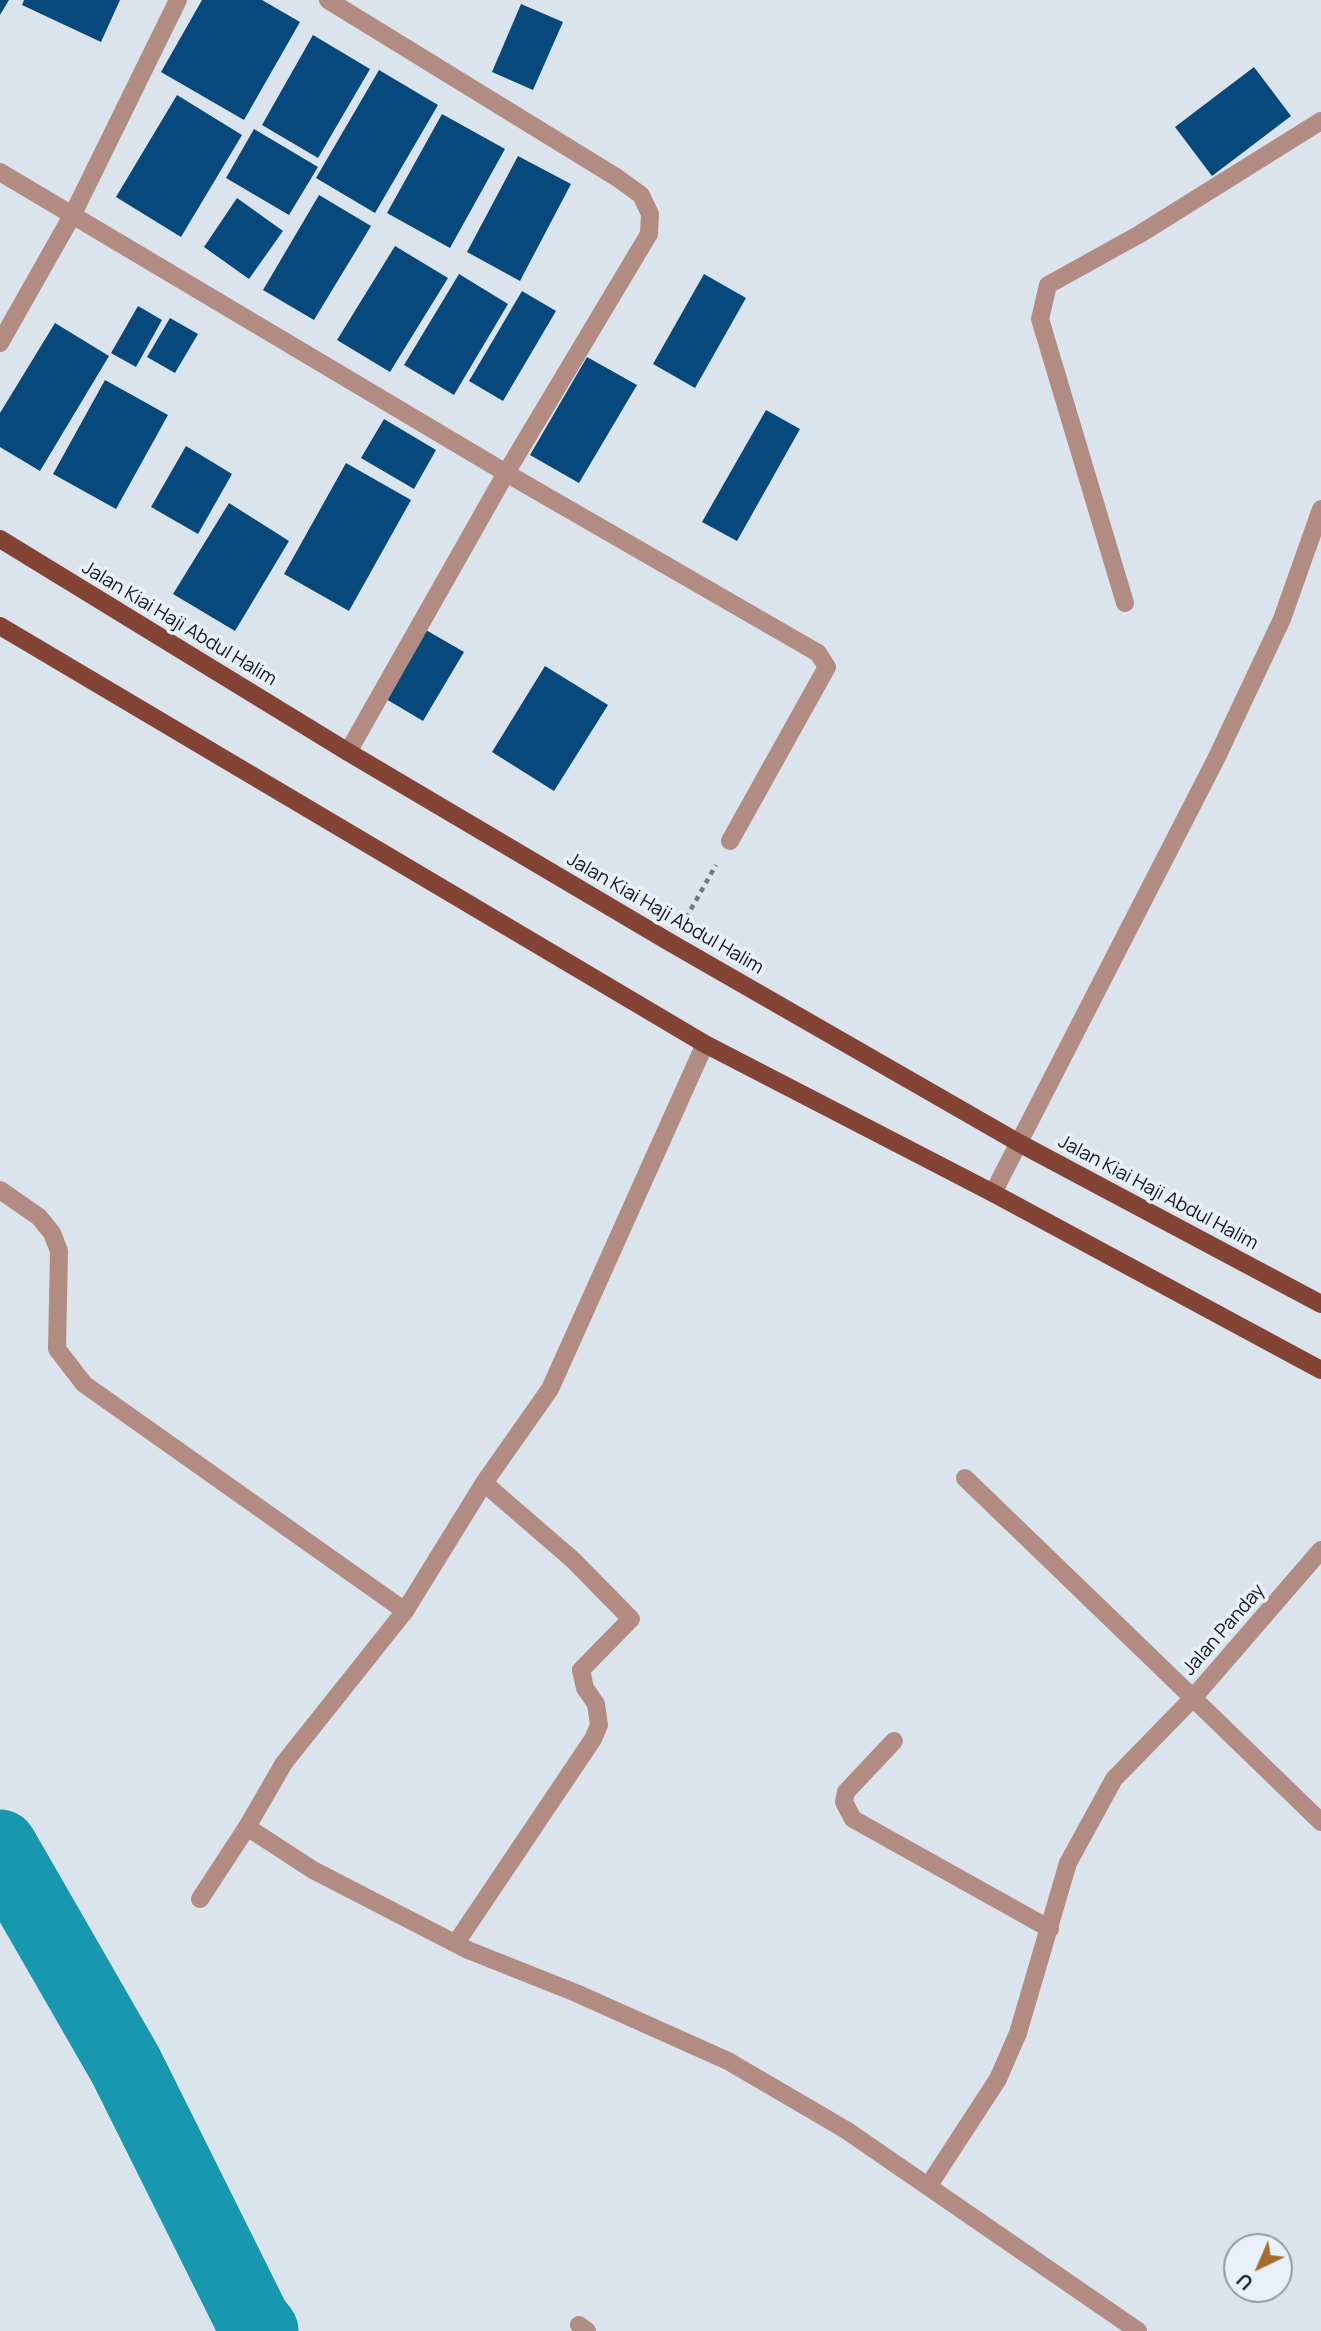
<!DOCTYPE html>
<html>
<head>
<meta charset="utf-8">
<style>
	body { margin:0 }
	#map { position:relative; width:1321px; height:2331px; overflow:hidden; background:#dbe4ed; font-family:Manrope,sans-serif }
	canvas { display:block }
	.north { position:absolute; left:1223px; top:2233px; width:70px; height:70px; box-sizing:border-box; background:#e8f1fa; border:2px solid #9399a0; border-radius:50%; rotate:224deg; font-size:19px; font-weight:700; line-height:28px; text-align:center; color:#131619 }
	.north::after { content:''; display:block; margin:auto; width:24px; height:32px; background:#a66d2c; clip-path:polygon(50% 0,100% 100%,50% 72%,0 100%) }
</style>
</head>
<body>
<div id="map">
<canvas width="1321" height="2331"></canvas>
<div class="north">U</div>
</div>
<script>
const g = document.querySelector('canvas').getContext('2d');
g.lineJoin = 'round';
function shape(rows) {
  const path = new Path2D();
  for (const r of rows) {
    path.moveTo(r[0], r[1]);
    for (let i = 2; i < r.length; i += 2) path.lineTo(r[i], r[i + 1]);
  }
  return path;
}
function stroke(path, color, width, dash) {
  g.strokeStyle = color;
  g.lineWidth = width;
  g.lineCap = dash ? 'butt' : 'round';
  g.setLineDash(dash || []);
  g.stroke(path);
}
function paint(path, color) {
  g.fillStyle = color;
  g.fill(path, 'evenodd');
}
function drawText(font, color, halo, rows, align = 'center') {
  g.font = font + ' Manrope,sans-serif';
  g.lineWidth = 7;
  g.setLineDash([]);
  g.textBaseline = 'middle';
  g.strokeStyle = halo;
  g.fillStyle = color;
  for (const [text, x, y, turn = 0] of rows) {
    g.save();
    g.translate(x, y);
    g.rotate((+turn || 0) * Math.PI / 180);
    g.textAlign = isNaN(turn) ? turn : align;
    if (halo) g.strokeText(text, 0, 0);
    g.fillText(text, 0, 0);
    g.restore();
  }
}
stroke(shape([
	[0,1847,126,2066,253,2321,261,2331]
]), '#1798ae', 75);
paint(shape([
	[0,0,9,0,0,15],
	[24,0,120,0,101,42,22,5],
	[202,0,262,0,300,22,244,120,161,72],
	[521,4,563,22,533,90,492,72],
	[313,35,370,69,318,158,262,125],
	[1254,67,1291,116,1212,176,1175,127],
	[379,70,438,105,375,213,316,178],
	[177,95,242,135,181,237,116,197],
	[442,114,505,149,450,248,387,213],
	[254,129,318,167,289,215,226,178],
	[518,156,571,184,520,281,467,252],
	[319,195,371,226,314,320,263,290],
	[237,198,283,231,249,279,204,247],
	[395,246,448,278,390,372,337,340],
	[459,274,508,304,454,395,404,365],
	[704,274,746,298,695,388,653,364],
	[522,291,556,311,503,401,469,381],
	[138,306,162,320,136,367,111,353],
	[170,318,198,334,175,373,147,357],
	[55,323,109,356,40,471,0,447,0,413],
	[587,357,637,385,579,483,530,455],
	[105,380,168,415,116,509,53,474],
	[766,410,800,429,737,541,702,522],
	[384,419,436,450,414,489,361,458],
	[186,446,232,474,198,534,151,507],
	[346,463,411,500,349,611,284,574],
	[229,503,289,541,235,631,173,594],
	[426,630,464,652,423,721,386,699],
	[545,666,608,705,554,791,492,752]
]), '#07497d');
stroke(shape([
	[686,918,716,865]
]), '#72787e', 4.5, [5, 5]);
stroke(shape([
	[0,1190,39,1217,52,1233,59,1251,57,1349,84,1384,405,1611]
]), '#b28c83', 18);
stroke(shape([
	[328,0,616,177,641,195,650,214,649,234,506,473,348,752],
	[0,172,506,473,818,653,827,667,730,841],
	[0,343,73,214,178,0],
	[1125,603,1040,319,1048,285,1140,234,1321,121],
	[993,1193,1216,759,1282,619,1321,509],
	[1321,1550,1193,1698,1321,1822],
	[894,1741,846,1792,844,1802,853,1819,1050,1929],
	[247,1827,284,1763,405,1611,484,1483,550,1389,705,1044],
	[200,1899,247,1827,313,1870,468,1950,576,1993,728,2061,846,2130,1138,2331],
	[456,1943,593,1739,599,1725,596,1704,585,1688,581,1670,631,1619,573,1560,484,1483],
	[929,2185,998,2079,1018,2033,1068,1863,1114,1779,1193,1698,965,1478],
	[579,2325,587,2331]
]), '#b28c83', 18);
stroke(shape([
	[0,539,348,752,671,943,1019,1143,1321,1304],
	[0,626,705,1044,993,1193,1321,1370]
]), '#834436', 18);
drawText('19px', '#131619', '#e8f1fa', [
	["Jalan Kiai Haji Abdul Halim",179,624,31],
	["Jalan Kiai Haji Abdul Halim",665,914,30],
	["Jalan Kiai Haji Abdul Halim",1158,1193,28],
	["Jalan Panday",1224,1630,-49]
]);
</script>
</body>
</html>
